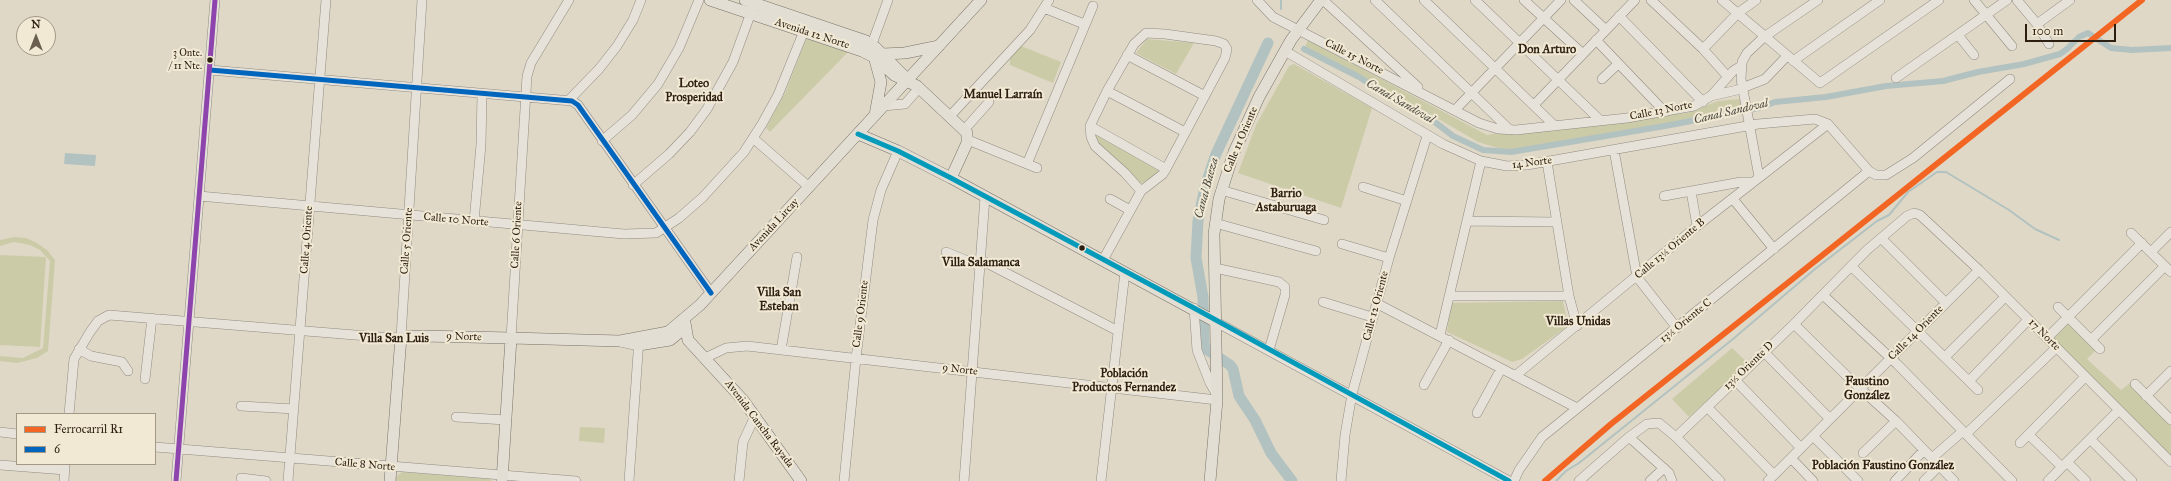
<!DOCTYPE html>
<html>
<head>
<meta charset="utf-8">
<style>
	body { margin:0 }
	#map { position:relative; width:2171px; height:481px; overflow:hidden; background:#e0d8c6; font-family:"IM FELL Great Primer",serif }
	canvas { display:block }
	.legend { position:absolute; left:16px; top:413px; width:140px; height:52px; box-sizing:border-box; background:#f1e9d3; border:1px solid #a29885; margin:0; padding:5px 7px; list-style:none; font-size:12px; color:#2c1e10 }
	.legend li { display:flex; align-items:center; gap:8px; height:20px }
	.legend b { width:20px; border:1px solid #a29885 }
	.north { position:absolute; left:16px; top:16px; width:40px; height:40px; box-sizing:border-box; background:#f1e9d3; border:1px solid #a29885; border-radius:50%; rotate:0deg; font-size:11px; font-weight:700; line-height:16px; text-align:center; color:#2c1e10 }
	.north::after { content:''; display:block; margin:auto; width:14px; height:18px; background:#6b5f50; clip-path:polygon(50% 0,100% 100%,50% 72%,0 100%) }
	.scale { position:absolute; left:2025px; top:24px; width:91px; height:18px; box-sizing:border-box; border:2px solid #2c1e10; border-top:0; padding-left:5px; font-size:12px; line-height:14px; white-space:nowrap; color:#2c1e10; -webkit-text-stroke:3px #f1e9d3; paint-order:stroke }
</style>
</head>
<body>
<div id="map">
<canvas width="2171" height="481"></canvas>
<ul class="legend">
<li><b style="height:5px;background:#f26522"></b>Ferrocarril R1</li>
<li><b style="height:5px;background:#0065bd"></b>6</li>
</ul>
<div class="north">N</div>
<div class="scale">100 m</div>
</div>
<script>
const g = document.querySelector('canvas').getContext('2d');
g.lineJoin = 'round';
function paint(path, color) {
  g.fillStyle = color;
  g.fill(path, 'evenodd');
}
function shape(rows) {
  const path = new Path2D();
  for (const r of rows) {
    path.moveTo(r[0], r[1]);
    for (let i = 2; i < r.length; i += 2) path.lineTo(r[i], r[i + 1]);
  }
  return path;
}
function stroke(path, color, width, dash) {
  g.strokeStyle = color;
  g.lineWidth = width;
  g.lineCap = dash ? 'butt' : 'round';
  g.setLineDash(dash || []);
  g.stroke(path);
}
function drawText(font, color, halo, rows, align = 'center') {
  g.font = font + ' "IM FELL Great Primer",serif';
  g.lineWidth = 4;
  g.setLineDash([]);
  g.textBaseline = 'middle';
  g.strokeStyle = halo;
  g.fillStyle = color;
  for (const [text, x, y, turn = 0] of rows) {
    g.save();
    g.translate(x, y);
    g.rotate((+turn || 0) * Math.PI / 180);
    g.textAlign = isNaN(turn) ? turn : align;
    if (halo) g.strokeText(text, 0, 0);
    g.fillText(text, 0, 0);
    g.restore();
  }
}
paint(shape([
	[807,37,849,51,770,132,766,128,785,93],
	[1147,39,1194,43,1176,74,1136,53],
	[1308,40,1487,135,1519,129,1687,113,1718,101,1740,99,1742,111,1511,152,1478,142,1425,111,1304,49],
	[1021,46,1061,62,1053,83,1010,65,1010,57],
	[1294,64,1372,108,1341,208,1238,173,1256,125,1289,66],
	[1092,129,1163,167,1159,174,1138,185,1100,148],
	[14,237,26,238,37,243,47,250,55,260,48,351,37,358,17,363,0,361,0,356,23,358,43,348,50,261,40,250,30,245,14,242,0,246,0,240],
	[0,255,46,257,40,347,0,345],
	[1563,301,1568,326,1522,359,1512,362,1447,332,1451,303],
	[2068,324,2096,350,2087,359,2121,390,2130,383,2171,424,2171,459,2053,339],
	[1732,348,1748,363,1689,417,1672,399],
	[580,427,605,428,604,443,579,441],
	[402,472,490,479,492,481,395,481,396,477]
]), '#cbcba8');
paint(shape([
	[65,153,96,155,95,166,64,164]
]), '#b2c2c0');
stroke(shape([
	[1281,9,1281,0],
	[1556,481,1566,471,1579,463,1733,339,1815,269,1877,221,1889,215,1908,192,1937,172,1946,172,2009,210,2035,229,2059,240]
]), '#b2c2c0', 2);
stroke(shape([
	[1304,49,1359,77,1390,97,1427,116,1453,136,1483,150,1511,152,1665,126,1759,108,1775,102,1826,97,1886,86,1943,81,1978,72,2024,64,2060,54,2067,49,2079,37,2088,33,2111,48,2132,50,2171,48]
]), '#b2c2c0', 6);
stroke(shape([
	[1268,43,1216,154,1205,187,1198,221,1196,258,1203,297,1204,345,1206,349,1230,365,1233,369,1239,396,1255,420,1271,453,1292,481]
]), '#b2c2c0', 11);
const minor = shape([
	[1257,0,1273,17,1479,123,1498,129,1516,130,1627,118,1694,106,1711,96,1733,71,1741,66],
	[1323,0,1418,87],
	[1375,0,1510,130],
	[1424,0,1555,126],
	[1475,0,1601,121],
	[1524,0,1583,54],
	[1574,0,1606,30],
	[1651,0,1703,49,1728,77],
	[1722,0,1820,83,1939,0],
	[1974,0,2012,46],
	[2017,0,2037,24,2049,44],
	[1044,8,1084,24],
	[1619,16,1703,102],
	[2037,24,2070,0],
	[1958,35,1974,55],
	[1596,40,1665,112],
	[872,44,888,0],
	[1703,49,1738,13,1756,0],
	[1285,51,1443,144,1481,161,1507,166,1527,165,1758,124,1815,119,1828,124,1869,171,1876,175,1886,175,1913,158,2010,79],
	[1127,55,1205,96],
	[1793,61,1880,0],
	[210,70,572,101,578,105,711,293],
	[1896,78,2007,0],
	[1602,79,1618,64],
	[1107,91,1185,132],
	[1711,96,1737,90,1765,79,1787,56],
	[569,100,599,69,617,46,633,20,641,0],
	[1534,105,1635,0],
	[883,106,905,104,919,88],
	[1455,110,1561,0],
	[951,115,1030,30,1049,0],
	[1090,126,1166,169],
	[965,129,989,102],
	[753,138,809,187],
	[968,140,1037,168],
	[602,141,632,115,658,84,679,48,699,0],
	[1614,150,1637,277,1677,328],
	[1547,162,1569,296,1577,326],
	[1027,164,1093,6],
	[1759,177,1741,79,1742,62,1747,53,1764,37,1818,0],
	[633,185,669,154,690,132,707,109,733,62,753,7],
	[1363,187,1407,201],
	[1221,190,1324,220],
	[1691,191,1697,226],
	[199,196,624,234,656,233,679,218,703,197,744,152,762,124,778,95,806,26],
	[1664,196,1741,182,1753,182],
	[1110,199,1130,210],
	[1733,199,1774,249],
	[474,221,481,145,482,94],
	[1467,221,1556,222],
	[1215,223,1316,251],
	[2131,233,2171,272],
	[1881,238,1946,303],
	[1342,244,1389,258],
	[946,252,980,266],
	[2151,252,2171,232],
	[981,260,1118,331],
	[1103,260,1141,191,1163,174,1166,169,1225,58,1227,49,1224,44,1216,41,1165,34,1146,33,1134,44,1107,91,1090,126,1091,137,1095,146,1125,173,1141,191],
	[1851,266,1978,390],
	[1215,268,1279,282,1285,287,1285,295,1269,350],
	[1823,295,1897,364,2012,481],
	[1449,296,1569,296],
	[1323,302,1372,317],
	[1376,303,1577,408],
	[2058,307,2100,349],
	[1194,308,1197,350,1210,383,1217,395],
	[1216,322,1509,481],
	[1794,324,1853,382,1896,421,1954,481],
	[1440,335,1481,161],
	[511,338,527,76,531,63,569,0],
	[2047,338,2142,243],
	[2091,340,2165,266],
	[79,349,91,356,122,362,128,371],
	[781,350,797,257],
	[1764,352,1830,419],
	[1945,357,2005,297],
	[705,358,726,348,747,346,1217,400],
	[1515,376,1697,226,1828,124],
	[145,379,152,318],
	[1735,380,1801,448],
	[1969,381,2028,320],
	[2135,384,2171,420],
	[1424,385,1449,340],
	[2146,396,2171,371],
	[241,406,294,409],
	[1707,407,1774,475],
	[1477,413,1501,369],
	[69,414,74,359,90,332,98,321,109,315,392,338,401,337,422,0],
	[456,417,506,420],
	[0,432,17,434],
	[1966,434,2056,348],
	[2029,435,2062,467],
	[1813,436,1858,481],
	[1629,437,1669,473,1672,481],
	[1676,437,1720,481],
	[2090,439,2132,481],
	[2020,443,2085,377],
	[155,447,576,481],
	[1863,453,1896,421],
	[1791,458,1813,481],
	[1932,458,1963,431],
	[2068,463,2086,481],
	[0,465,65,470],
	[241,478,266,481],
	[64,481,65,464],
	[176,481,215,0],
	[288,481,326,0],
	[629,481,639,339],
	[739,481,743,442,755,416],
	[844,481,856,358,873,220,881,190,898,151],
	[964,481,985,197],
	[1101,481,1125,272],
	[1341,481,1345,435,1352,394,1389,258,1427,136],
	[1514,481,1519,470,1542,437,1869,171],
	[1579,481,1629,437,1647,424,1659,423,1676,437,1794,324,1867,250,1907,216,1914,213,1920,215,1979,270,2171,462],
	[1650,481,1664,468],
	[1768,481,1979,270],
	[1895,481,1924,450],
	[1924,481,1939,466],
	[2048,481,2119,410]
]);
const major = shape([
	[710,0,862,51,874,57,894,75,917,86,967,133,967,143,951,178],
	[745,0,866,41,875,47,906,78],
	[883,54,905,53,939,46],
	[875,115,881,82,875,60],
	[858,134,898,151,951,178,1216,322],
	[685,323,688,340,743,400,801,481],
	[620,341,668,332,700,305,981,0],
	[390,481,401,337,423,336,511,338,620,341,639,345,670,340,686,327],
	[502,481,511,338],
	[1210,481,1217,400,1214,234,1219,199,1234,152,1259,97,1291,40,1321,0]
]);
stroke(minor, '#918b80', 10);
stroke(major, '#787267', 12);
stroke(minor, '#e6e2da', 9);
stroke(major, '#e2ded4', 11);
stroke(shape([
	[210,70,572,101,578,105,711,293]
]), '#0065bd', 5);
stroke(shape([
	[858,134,898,151,951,178,1194,308,1509,481]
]), '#049bbb', 5);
stroke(shape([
	[176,481,215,0]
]), '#8e44ad', 5);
stroke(shape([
	[1545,481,1611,424,2142,0]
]), '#f26522', 6);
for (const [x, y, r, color] of [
	[210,60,3.5,"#2c1e10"],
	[1082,248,3.5,"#2c1e10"]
]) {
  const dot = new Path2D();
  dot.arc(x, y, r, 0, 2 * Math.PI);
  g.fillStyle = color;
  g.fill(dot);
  stroke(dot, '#f1e9d3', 1.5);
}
drawText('10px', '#2c1e10', '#f1e9d3', [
	["3 Onte.",202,54],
	["/ 11 Nte.",202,67]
], 'right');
drawText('11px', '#2c1e10', '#f1e9d3', [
	["Avenida 12 Norte",812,34,18],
	["Calle 15 Norte",1354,57,27],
	["Calle 13 Norte",1661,111,-11],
	["Calle 11 Oriente",1241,140,-67],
	["14 Norte",1532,163,-7],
	["Calle 10 Norte",456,220,5],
	["Avenida Lircay",774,225,-47],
	["Calle 6 Oriente",517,235,-87],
	["Calle 4 Oriente",307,240,-86],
	["Calle 5 Oriente",407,241,-86],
	["Calle 13½ Oriente B",1670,249,-40],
	["Calle 12 Oriente",1376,306,-75],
	["Calle 9 Oriente",861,314,-83],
	["13½ Oriente C",1686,321,-39],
	["Calle 14 Oriente",1916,333,-45],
	["17 Norte",2044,335,45],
	["9 Norte",464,337,2],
	["13½ Oriente D",1749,366,-44],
	["9 Norte",960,370,7],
	["Avenida Cancha Rayada",759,424,53],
	["Calle 8 Norte",365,465,5]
]);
drawText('bold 12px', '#2c1e10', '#f1e9d3', [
	["Don Arturo",1547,50],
	["Loteo",694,84],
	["Prosperidad",694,98],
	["Manuel Larraín",1003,95],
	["Barrio",1286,194],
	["Astaburuaga",1286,208],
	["Villa Salamanca",981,263],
	["Villa San",779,293],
	["Esteban",779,307],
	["Villas Unidas",1578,322],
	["Villa San Luis",394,339],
	["Población",1124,374],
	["Productos Fernandez",1124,388],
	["Faustino",1867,382],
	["González",1867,396],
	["Población Faustino González",1883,466]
]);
drawText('italic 12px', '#4e4c44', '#f1e9d3', [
	["Canal Sandoval",1400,102,30],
	["Canal Sandoval",1731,112,-13],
	["Canal Baeza",1207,188,-75]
]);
</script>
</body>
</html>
